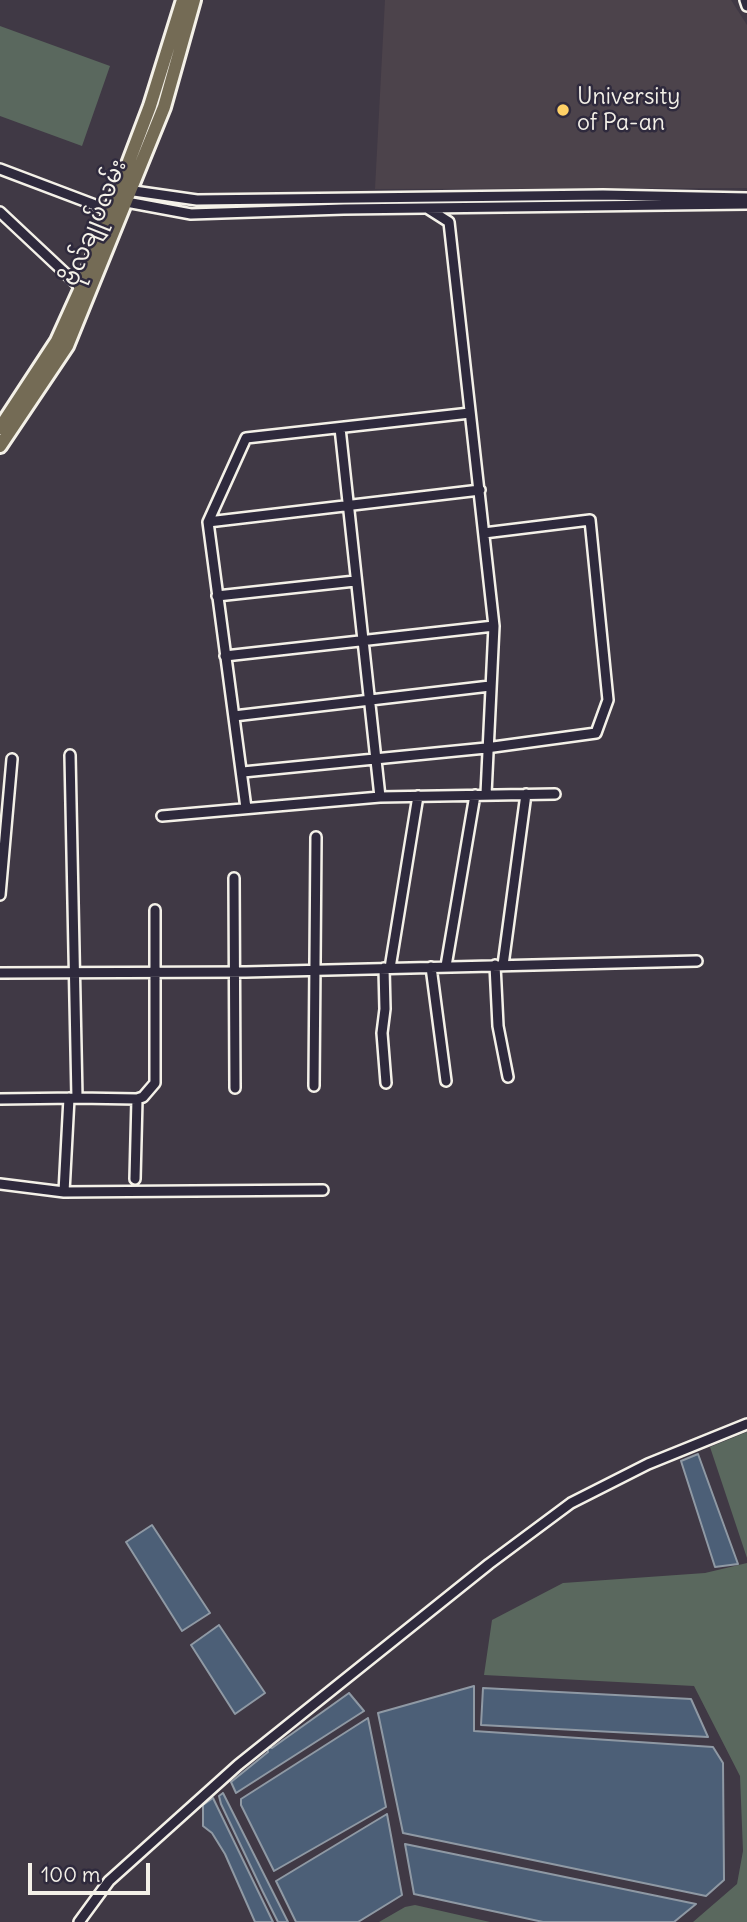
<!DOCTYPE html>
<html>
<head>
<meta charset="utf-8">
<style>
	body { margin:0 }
	#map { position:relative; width:747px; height:1922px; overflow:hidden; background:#403945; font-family:Delius,sans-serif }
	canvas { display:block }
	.scale { position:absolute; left:28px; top:1863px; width:122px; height:32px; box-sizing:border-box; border:4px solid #f4f1e8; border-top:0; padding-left:9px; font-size:21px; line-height:24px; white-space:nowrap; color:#f4f1e8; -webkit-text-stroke:5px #2f2a3d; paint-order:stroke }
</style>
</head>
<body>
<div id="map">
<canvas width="747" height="1922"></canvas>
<div class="scale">100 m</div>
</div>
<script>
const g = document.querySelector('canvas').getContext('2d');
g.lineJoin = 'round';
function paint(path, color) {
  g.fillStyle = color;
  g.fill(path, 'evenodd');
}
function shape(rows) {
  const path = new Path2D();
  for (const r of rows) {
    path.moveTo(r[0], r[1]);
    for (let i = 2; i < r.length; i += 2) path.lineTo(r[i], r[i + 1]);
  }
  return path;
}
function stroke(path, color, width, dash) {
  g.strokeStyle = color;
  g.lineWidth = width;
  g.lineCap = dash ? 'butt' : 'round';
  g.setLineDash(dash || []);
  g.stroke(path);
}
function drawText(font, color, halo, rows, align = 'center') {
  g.font = font + ' Delius,"Noto Sans Myanmar",sans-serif';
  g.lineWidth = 5;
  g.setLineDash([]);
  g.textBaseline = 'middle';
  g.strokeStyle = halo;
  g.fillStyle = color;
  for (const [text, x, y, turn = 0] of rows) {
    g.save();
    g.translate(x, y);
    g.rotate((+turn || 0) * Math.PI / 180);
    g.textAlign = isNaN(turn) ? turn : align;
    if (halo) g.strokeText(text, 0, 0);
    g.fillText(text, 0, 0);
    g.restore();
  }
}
paint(shape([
	[385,0,731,0,747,25,747,188,375,189]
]), '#4c434b');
paint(shape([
	[0,26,110,66,82,146,0,116],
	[747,1432,747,1558,710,1447],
	[747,1563,747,1922,693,1922,737,1884,743,1851,740,1776,694,1686,484,1675,492,1620,563,1583,705,1573],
	[415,1905,490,1922,379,1922,405,1907]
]), '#5a685e');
const water = shape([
	[698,1454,738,1564,715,1567,681,1461,698,1454],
	[152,1525,210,1613,182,1631,126,1542,152,1525],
	[219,1625,265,1693,235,1714,191,1645,219,1625],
	[474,1686,474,1731,713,1747,723,1763,724,1880,706,1896,403,1833,378,1713,474,1686],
	[483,1688,691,1699,708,1737,481,1725,483,1688],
	[349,1693,364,1711,236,1793,231,1782,268,1752,267,1747,272,1748,349,1693],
	[368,1718,386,1807,274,1871,241,1805,241,1799,368,1718],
	[223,1793,288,1922,278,1922,263,1892,221,1804,219,1796,223,1793],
	[213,1798,273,1922,255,1922,225,1854,212,1833,203,1826,203,1805,213,1798],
	[387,1814,402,1895,358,1922,296,1922,276,1881,387,1814],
	[405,1844,696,1904,674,1922,543,1922,414,1894,405,1844]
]);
paint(water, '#4c5f77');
stroke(water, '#8f99a4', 2);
const minor = shape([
	[745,0,747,6],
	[0,169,111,211],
	[127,190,197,200,603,195,747,198],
	[121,201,191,214,344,209,747,204],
	[427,208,449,222,494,626,486,794],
	[0,212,81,288],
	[340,428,380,797],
	[208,522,480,490],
	[217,596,355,581],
	[225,656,494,626],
	[234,716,490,686],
	[243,772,486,748,596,733,608,700,590,520,484,533],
	[246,808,208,522,246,438,470,413],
	[162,816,380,797,555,794],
	[234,878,235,1088],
	[0,895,12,759],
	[495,965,498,1026,508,1077],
	[503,965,526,794],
	[446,966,475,795],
	[431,967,446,1081],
	[384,968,385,1009,382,1033,386,1083],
	[390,968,418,796],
	[0,973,246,972,697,961],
	[314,1086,316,837],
	[77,1098,137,1099,143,1097,155,1083,155,910],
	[0,1099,77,1098,70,755],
	[135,1179,137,1099],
	[0,1184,64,1192,323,1190],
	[64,1192,69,1098],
	[79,1922,109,1881,238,1765,489,1564,571,1503,648,1464,747,1424]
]);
const major = shape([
	[0,428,57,341,81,288,150,106,183,0],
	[0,446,67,346,164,107,194,0]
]);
stroke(minor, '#f4f1e8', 14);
stroke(major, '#f4f1e8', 18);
stroke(minor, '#2f2a3d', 9);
stroke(major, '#746b55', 12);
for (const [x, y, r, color] of [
	[563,110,7,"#ffd166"]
]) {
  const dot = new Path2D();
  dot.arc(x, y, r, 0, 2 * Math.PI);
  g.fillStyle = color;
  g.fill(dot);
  stroke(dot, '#2f2a3d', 2.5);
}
drawText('23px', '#f4f1e8', '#2f2a3d', [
	["University",577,97],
	["of Pa-an",577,123]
], 'left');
drawText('23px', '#f4f1e8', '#2f2a3d', [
	["ဗိုလ်ချုပ်လမ်း",95,223,-68]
]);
</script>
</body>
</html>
